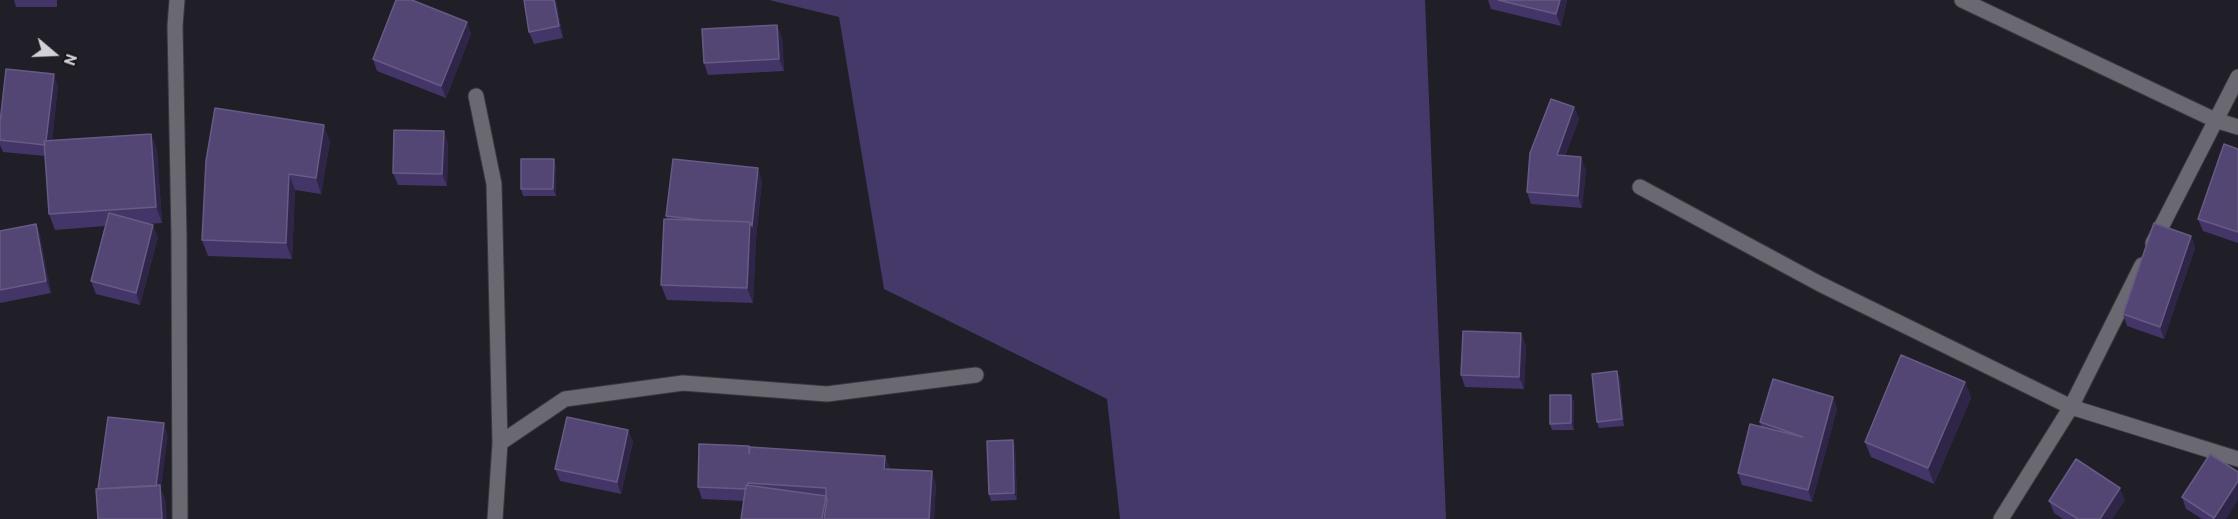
<!DOCTYPE html>
<html>
<head>
<meta charset="utf-8">
<style>
	body { margin:0 }
	#map { position:relative; width:2238px; height:519px; overflow:hidden; background:#201e26; font-family:Barlow,sans-serif }
	canvas { display:block }
	.north { position:absolute; left:24px; top:24px; width:60px; height:60px; -webkit-text-stroke:4px #17151c; paint-order:stroke; rotate:109deg; font-size:16px; font-weight:700; line-height:24px; text-align:center; color:#d2d1d7 }
	.north::after { content:''; display:block; margin:auto; width:21px; height:27px; background:#d2d1d7; clip-path:polygon(50% 0,100% 100%,50% 72%,0 100%) }
</style>
</head>
<body>
<div id="map">
<canvas width="2238" height="519"></canvas>
<div class="north">N</div>
</div>
<script>
const g = document.querySelector('canvas').getContext('2d');
g.lineJoin = 'round';
function paint(path, color) {
  g.fillStyle = color;
  g.fill(path, 'evenodd');
}
function shape(rows) {
  const path = new Path2D();
  for (const r of rows) {
    path.moveTo(r[0], r[1]);
    for (let i = 2; i < r.length; i += 2) path.lineTo(r[i], r[i + 1]);
  }
  return path;
}
function stroke(path, color, width, dash) {
  g.strokeStyle = color;
  g.lineWidth = width;
  g.lineCap = dash ? 'butt' : 'round';
  g.setLineDash(dash || []);
  g.stroke(path);
}
paint(shape([
	[769,0,1425,0,1446,519,1120,519,1107,399,884,289,839,17]
]), '#443968');
const minor = shape([
	[177,0,175,26,179,238,180,519],
	[1962,0,2215,120,2238,127],
	[476,96,494,184,500,443,495,519],
	[1640,187,1820,284,2071,407,2238,459],
	[2153,243,2238,77],
	[500,443,565,399,683,383,827,394,976,375],
	[2001,519,2071,407,2142,265]
]);
stroke(minor, '#3a383f', 17);
stroke(minor, '#6a6871', 15);
paint(shape([
	[14,0,57,0,57,7,16,7],
	[524,0,556,0,563,38,534,44,529,32],
	[1488,0,1567,0,1561,26,1491,9],
	[467,22,471,34,446,98,377,71,373,59],
	[777,25,782,37,784,71,708,75,704,63],
	[58,86,52,140,151,134,157,150,162,223,147,224,158,237,140,305,96,294,91,281,105,226,55,230,49,214,45,156,3,152,0,145,0,123],
	[1574,107,1579,119,1565,156,1586,170,1582,208,1531,204,1527,192],
	[330,141,321,194,295,190,292,259,208,256,202,240],
	[448,143,447,186,398,185,393,173],
	[2238,149,2238,243,2203,231,2198,219],
	[554,159,556,166,556,196,523,196,521,189],
	[762,181,756,238,753,303,667,300,661,285,667,219,666,216],
	[36,224,40,236,51,293,0,303,0,231],
	[2191,236,2195,248,2164,339,2127,326,2123,314],
	[1526,345,1524,389,1465,387,1461,375],
	[1620,378,1624,426,1599,428,1597,422],
	[1965,382,1971,398,1934,484,1871,457,1865,442],
	[1571,395,1574,402,1574,430,1552,430,1550,424],
	[1833,397,1837,409,1812,502,1742,485,1738,473,1761,427,1760,422],
	[628,430,633,442,621,494,560,481,555,469],
	[1013,440,1015,447,1017,500,991,501,989,494],
	[750,448,890,468,890,469,936,483,934,519,741,519,744,501,702,499,698,487],
	[2182,497,2226,519,2202,519,2186,509],
	[2125,500,2112,519,2063,519,2054,513,2049,501]
]), '#443569');
paint(shape([
	[554,0,556,0,563,38,559,26],
	[1560,0,1567,0,1561,26,1556,14],
	[467,22,471,34,446,98,441,86],
	[777,25,782,37,784,71,779,59],
	[54,74,58,86,50,157,46,145],
	[1574,107,1579,119,1561,167,1557,155],
	[324,125,330,141,321,194,316,178],
	[444,131,448,143,447,186,442,174],
	[151,134,157,150,162,223,156,207],
	[1581,157,1586,170,1582,208,1578,196],
	[554,159,556,166,556,196,553,189],
	[758,168,762,181,756,238,752,226],
	[289,174,295,190,292,259,286,243],
	[750,222,756,238,753,303,747,288],
	[36,224,40,236,51,293,46,281],
	[153,225,158,237,140,305,136,293],
	[2191,236,2195,248,2164,339,2160,327],
	[1521,333,1526,345,1524,389,1519,377],
	[1617,371,1620,378,1624,426,1622,419],
	[1965,382,1971,398,1934,484,1928,468],
	[1571,395,1574,402,1574,430,1571,423],
	[1833,397,1837,409,1812,502,1808,490],
	[164,423,168,436,161,489,166,501,167,519,162,519,155,489],
	[628,430,633,442,621,494,617,482],
	[1013,440,1015,447,1017,500,1014,493],
	[885,456,890,468,889,481,884,469],
	[932,471,936,483,934,519,929,519],
	[2238,481,2238,500,2226,519,2215,519,2214,518],
	[2120,488,2125,500,2112,519,2100,519],
	[826,496,831,512,831,519,822,519]
]), '#2f2549');
const building = shape([
	[396,0,412,0,467,22,441,86,373,59,396,0],
	[524,0,554,0,559,26,529,32,524,0],
	[1498,0,1560,0,1556,14,1498,0],
	[777,25,779,59,704,63,702,29,777,25],
	[6,69,54,74,46,141,44,141,45,145,0,140,0,123,6,69],
	[1551,99,1574,107,1557,155,1581,157,1578,196,1527,192,1530,153,1551,99],
	[215,108,324,125,316,178,289,174,286,243,202,240,206,161,215,108],
	[394,130,444,131,442,174,393,173,394,130],
	[151,134,156,207,49,214,44,141,151,134],
	[2224,144,2238,149,2238,232,2198,219,2224,144],
	[521,159,554,159,553,189,521,189,521,159],
	[673,159,758,168,752,226,750,222,703,220,666,216,673,159],
	[109,213,153,225,136,293,91,281,109,213],
	[664,219,750,222,747,288,661,285,664,219],
	[2154,223,2191,236,2160,327,2123,314,2154,223],
	[36,224,46,281,0,290,0,231,36,224],
	[1463,331,1521,333,1519,377,1461,375,1463,331],
	[1901,355,1965,382,1928,468,1865,442,1901,355],
	[1617,371,1622,419,1597,422,1592,374,1617,371],
	[1773,379,1833,397,1808,490,1738,473,1750,424,1803,437,1760,422,1773,379],
	[1550,395,1571,395,1571,423,1550,424,1550,395],
	[108,417,164,423,156,486,98,489,108,417],
	[567,417,628,430,617,482,555,469,567,417],
	[1013,440,1014,493,989,494,987,441,1013,440],
	[699,444,749,446,749,454,750,447,885,456,884,469,932,471,929,519,824,519,827,500,826,496,826,488,748,483,748,485,746,485,746,489,698,487,699,444],
	[2210,454,2238,472,2238,481,2214,518,2182,497,2210,454],
	[2076,459,2120,488,2100,519,2078,519,2049,501,2076,459],
	[160,485,162,519,98,519,96,489,160,485],
	[746,485,826,496,822,519,741,519,746,485]
]);
paint(building, '#534675');
stroke(building, '#675b84', 1.5);
</script>
</body>
</html>
